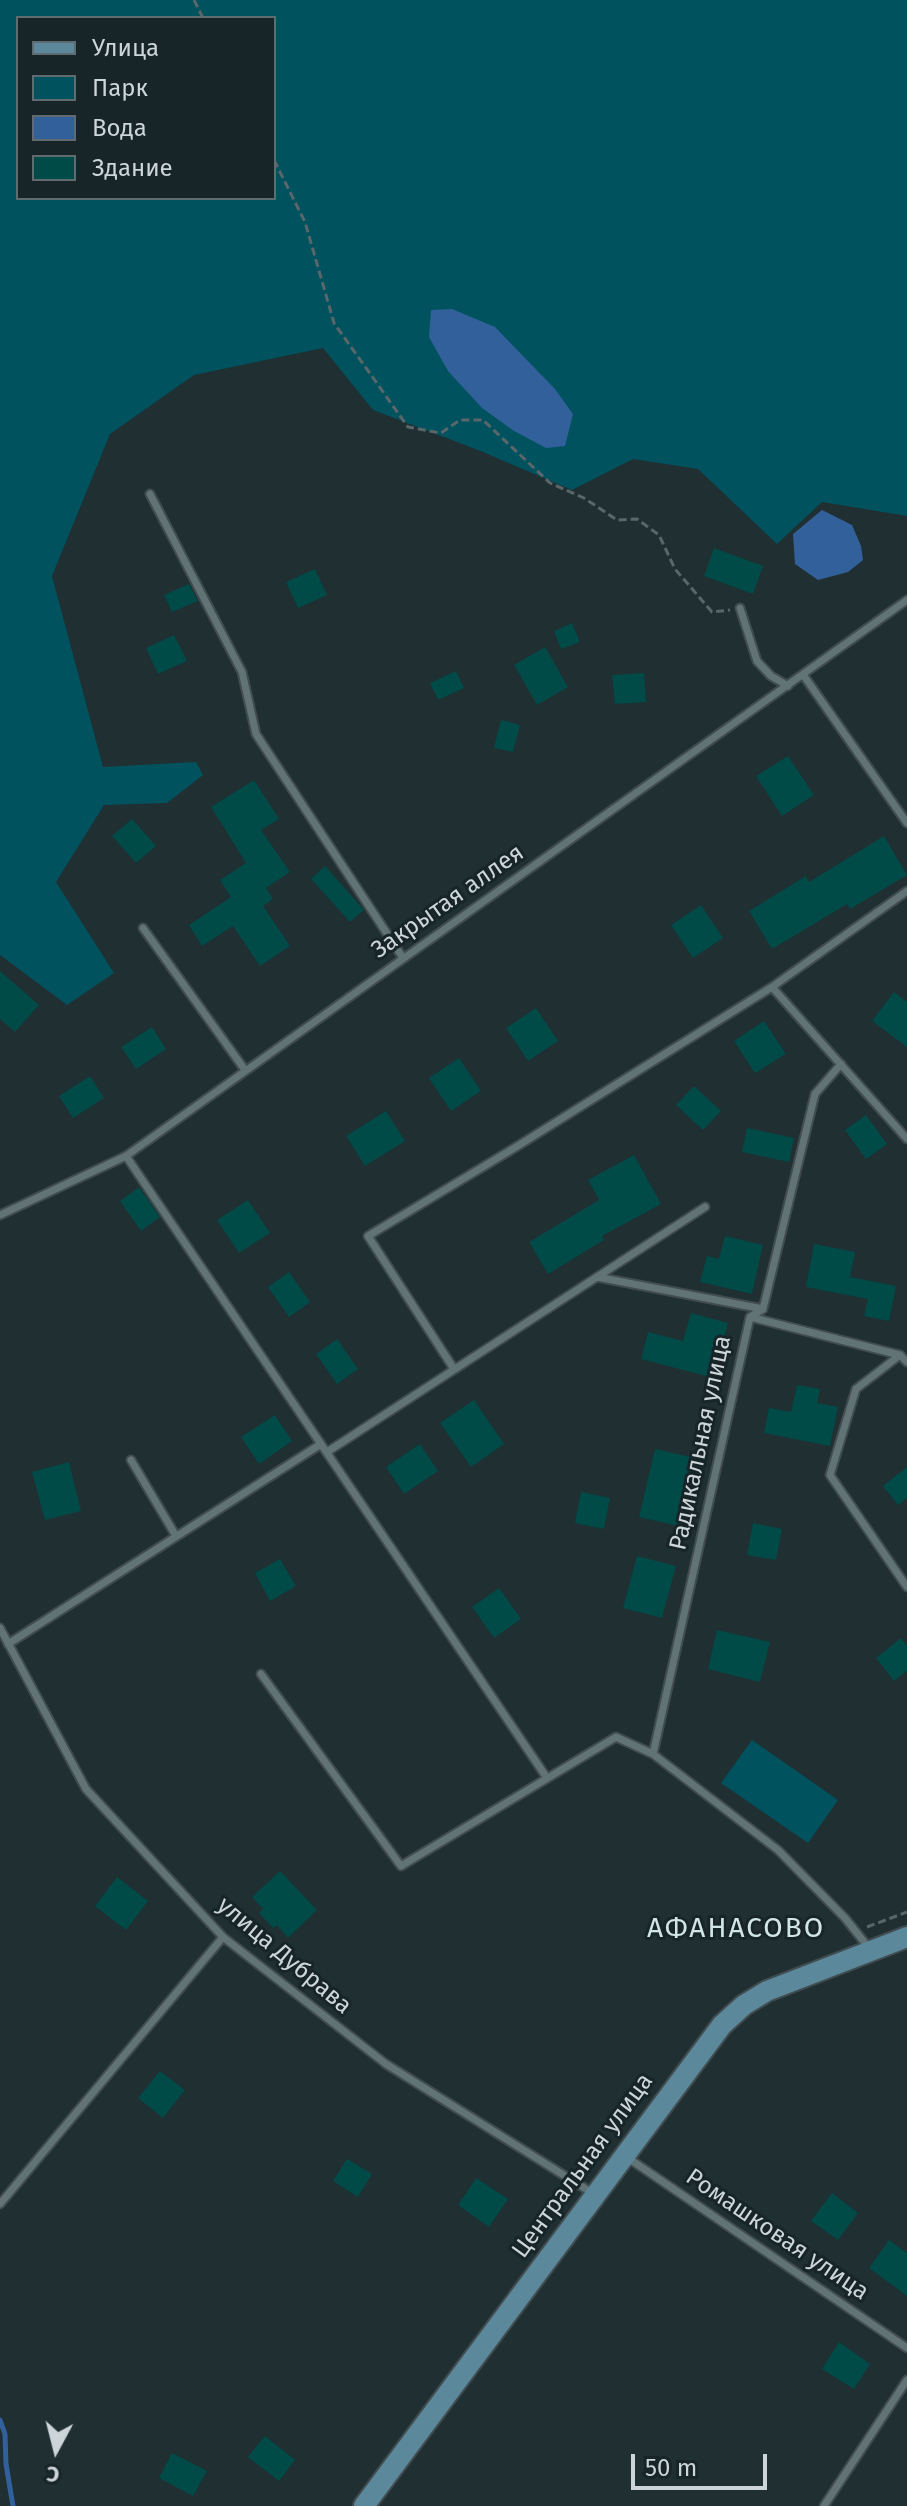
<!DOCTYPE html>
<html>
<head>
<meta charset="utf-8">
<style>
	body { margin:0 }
	#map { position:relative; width:907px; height:2506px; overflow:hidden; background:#202f32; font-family:"Fira Sans",sans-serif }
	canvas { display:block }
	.legend { position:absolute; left:16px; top:16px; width:260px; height:184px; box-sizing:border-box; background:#172528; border:2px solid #5f6b6e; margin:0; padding:10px 14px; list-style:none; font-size:24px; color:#ccd5d7 }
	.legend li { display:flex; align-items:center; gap:16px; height:40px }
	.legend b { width:40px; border:2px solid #5f6b6e }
	.north { position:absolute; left:16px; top:2410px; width:80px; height:80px; -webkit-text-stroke:6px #172528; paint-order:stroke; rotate:187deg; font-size:22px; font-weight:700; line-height:32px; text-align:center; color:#ccd5d7 }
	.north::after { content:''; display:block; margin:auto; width:28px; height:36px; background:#ccd5d7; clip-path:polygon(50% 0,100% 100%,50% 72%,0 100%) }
	.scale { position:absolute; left:631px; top:2454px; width:136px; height:36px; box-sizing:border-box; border:4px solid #ccd5d7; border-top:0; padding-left:10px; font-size:24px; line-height:28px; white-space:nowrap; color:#ccd5d7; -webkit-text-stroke:6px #172528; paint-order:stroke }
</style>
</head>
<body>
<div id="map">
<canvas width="907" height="2506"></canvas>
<ul class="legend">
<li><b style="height:10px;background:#5c889b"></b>Улица</li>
<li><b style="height:22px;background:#00525f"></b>Парк</li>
<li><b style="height:22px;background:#32609a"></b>Вода</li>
<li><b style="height:22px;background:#004a48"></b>Здание</li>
</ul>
<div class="north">С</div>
<div class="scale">50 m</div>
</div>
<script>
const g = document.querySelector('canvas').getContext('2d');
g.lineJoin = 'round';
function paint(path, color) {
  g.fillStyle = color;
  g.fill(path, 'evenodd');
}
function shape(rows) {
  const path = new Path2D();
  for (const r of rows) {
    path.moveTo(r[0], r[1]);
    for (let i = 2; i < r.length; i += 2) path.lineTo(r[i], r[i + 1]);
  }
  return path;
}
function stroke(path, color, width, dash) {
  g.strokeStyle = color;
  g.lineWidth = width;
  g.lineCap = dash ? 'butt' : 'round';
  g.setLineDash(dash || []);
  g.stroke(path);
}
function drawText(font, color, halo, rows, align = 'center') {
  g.font = font + ' "Fira Sans",sans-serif';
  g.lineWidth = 6;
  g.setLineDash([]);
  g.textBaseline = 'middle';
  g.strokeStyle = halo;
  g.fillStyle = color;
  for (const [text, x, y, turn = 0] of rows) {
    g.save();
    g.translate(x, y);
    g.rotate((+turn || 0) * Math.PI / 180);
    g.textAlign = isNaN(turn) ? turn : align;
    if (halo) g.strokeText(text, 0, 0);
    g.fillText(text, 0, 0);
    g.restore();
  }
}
paint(shape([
	[0,0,907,0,907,516,822,502,777,544,698,469,633,459,572,490,478,450,373,410,323,348,194,375,110,434,52,576,103,767,196,762,203,775,167,803,104,805,56,882,114,973,67,1005,0,955],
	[18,18,274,18,274,198,18,198],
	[752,1740,838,1800,808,1843,721,1783]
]), '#00525f');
paint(shape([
	[452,309,495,327,555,389,573,414,565,446,546,448,514,431,482,408,448,371,429,337,431,310],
	[822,510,852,525,861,546,863,560,848,572,818,580,795,564,793,534]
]), '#32609a');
stroke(shape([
	[0,2420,5,2434,6,2464,13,2506]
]), '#32609a', 5);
paint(shape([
	[714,548,763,566,753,594,704,576],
	[315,569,327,595,298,608,286,582],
	[189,584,198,601,172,612,164,595],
	[572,623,580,642,561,649,554,631],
	[174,635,187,661,158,674,146,648],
	[545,647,568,687,537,705,514,665],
	[456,671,464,688,438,700,430,683],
	[644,673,646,702,615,704,612,675],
	[501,720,520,725,513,752,494,748],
	[788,756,814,795,782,816,756,776],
	[254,780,279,819,261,830,290,872,266,888,273,899,263,906,290,946,260,966,233,926,202,946,189,925,231,897,220,880,246,863,211,807],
	[132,819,156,846,136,863,112,836],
	[884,836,907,875,850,909,847,904,772,949,749,911,806,876,809,882],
	[325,866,364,910,350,922,311,879],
	[701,905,723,938,693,958,671,925],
	[0,971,39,1005,15,1032,0,1019],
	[894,992,907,1002,907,1047,872,1021],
	[536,1008,558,1041,528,1061,506,1028],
	[764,1021,786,1054,755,1073,734,1041],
	[152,1027,166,1049,136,1069,121,1047],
	[459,1058,481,1091,451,1111,429,1078],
	[90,1076,104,1098,73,1118,59,1096],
	[694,1086,721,1111,703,1130,676,1105],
	[386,1111,405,1141,365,1166,346,1136],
	[866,1115,887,1144,866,1159,845,1130],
	[747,1128,794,1138,789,1162,742,1152],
	[634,1155,661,1204,602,1236,604,1240,548,1274,529,1242,599,1200,588,1180],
	[139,1187,160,1217,141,1231,120,1201],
	[248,1200,270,1233,239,1253,217,1220],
	[725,1236,763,1245,752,1294,700,1282,707,1256,719,1259],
	[814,1244,855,1252,850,1277,896,1286,889,1321,864,1316,868,1299,806,1287],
	[289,1272,310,1302,289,1317,268,1287],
	[691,1313,728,1323,714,1378,641,1359,648,1332,683,1341],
	[337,1339,358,1369,337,1384,316,1354],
	[797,1385,820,1389,817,1403,838,1407,830,1446,764,1433,769,1408,791,1412],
	[474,1400,504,1444,471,1467,440,1423],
	[275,1415,292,1441,259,1464,241,1437],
	[420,1444,438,1471,404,1494,386,1467],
	[655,1449,695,1458,678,1526,639,1517],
	[69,1462,81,1511,45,1520,32,1472],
	[907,1467,907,1498,898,1505,883,1486],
	[581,1492,610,1498,604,1529,575,1523],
	[753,1523,782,1529,776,1560,747,1555],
	[637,1556,676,1566,662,1618,623,1608],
	[280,1559,296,1586,270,1601,255,1573],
	[499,1588,521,1619,494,1638,472,1607],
	[717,1630,770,1642,760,1682,708,1669],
	[901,1638,907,1646,907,1671,894,1681,876,1658],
	[280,1871,317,1910,288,1938,277,1925,273,1928,259,1913,263,1909,252,1897],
	[117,1877,148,1901,126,1930,95,1906],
	[160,2071,185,2090,163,2118,138,2098],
	[347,2159,372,2174,358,2197,333,2181],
	[476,2178,508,2199,489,2227,458,2205],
	[832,2193,858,2213,838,2240,811,2221],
	[889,2240,907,2253,907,2296,869,2268],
	[839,2342,870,2364,854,2389,822,2369],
	[265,2436,295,2460,279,2481,248,2457],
	[172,2453,207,2471,193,2496,159,2478]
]), '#004a48');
const lane = shape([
	[150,494,242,672,256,734,403,958],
	[740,608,757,661,771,676,788,686],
	[804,676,907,823],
	[143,928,245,1070],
	[772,987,907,1139],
	[126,1156,547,1778],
	[0,1215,126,1156,907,600],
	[597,1277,763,1309],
	[750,1317,900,1355],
	[907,1362,900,1355,856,1389,830,1475,907,1587],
	[454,1369,368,1236,516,1147,772,987,907,891],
	[327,1452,705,1207],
	[131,1460,176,1536],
	[0,1628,86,1789,223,1937,386,2064,594,2194],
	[8,1644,321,1444],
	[261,1674,401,1866,616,1737,653,1754,778,1850,845,1918,869,1948],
	[653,1754,750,1317,763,1309,815,1094,841,1064],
	[628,2158,907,2348],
	[0,2204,223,1937],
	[824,2506,907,2380]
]);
const secondary = shape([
	[364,2506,722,2025,744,2005,767,1991,907,1937]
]);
stroke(lane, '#404c4f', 11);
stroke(secondary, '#404c4f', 24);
stroke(shape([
	[194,0,203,18],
	[274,160,305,222,334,323,408,427,441,433,460,420,483,420,550,483,584,498,617,520,637,519,659,535,675,569,712,612,730,610],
	[867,1927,907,1912]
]), '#5a676a', 3, [8, 4]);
stroke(lane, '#627376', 7);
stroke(secondary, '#5c889b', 20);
drawText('24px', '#ccd5d7', '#172528', [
	["Закрытая аллея",448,902,-35],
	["Радикальная улица",701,1443,-78],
	["улица Дубрава",284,1956,40],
	["Центральная улица",583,2166,-54],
	["Ромашковая улица",777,2235,34]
]);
g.letterSpacing = '2px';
drawText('28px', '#d1e4e8', '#172528', [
	["АФАНАСОВО",736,1929]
]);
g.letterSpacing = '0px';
</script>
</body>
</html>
